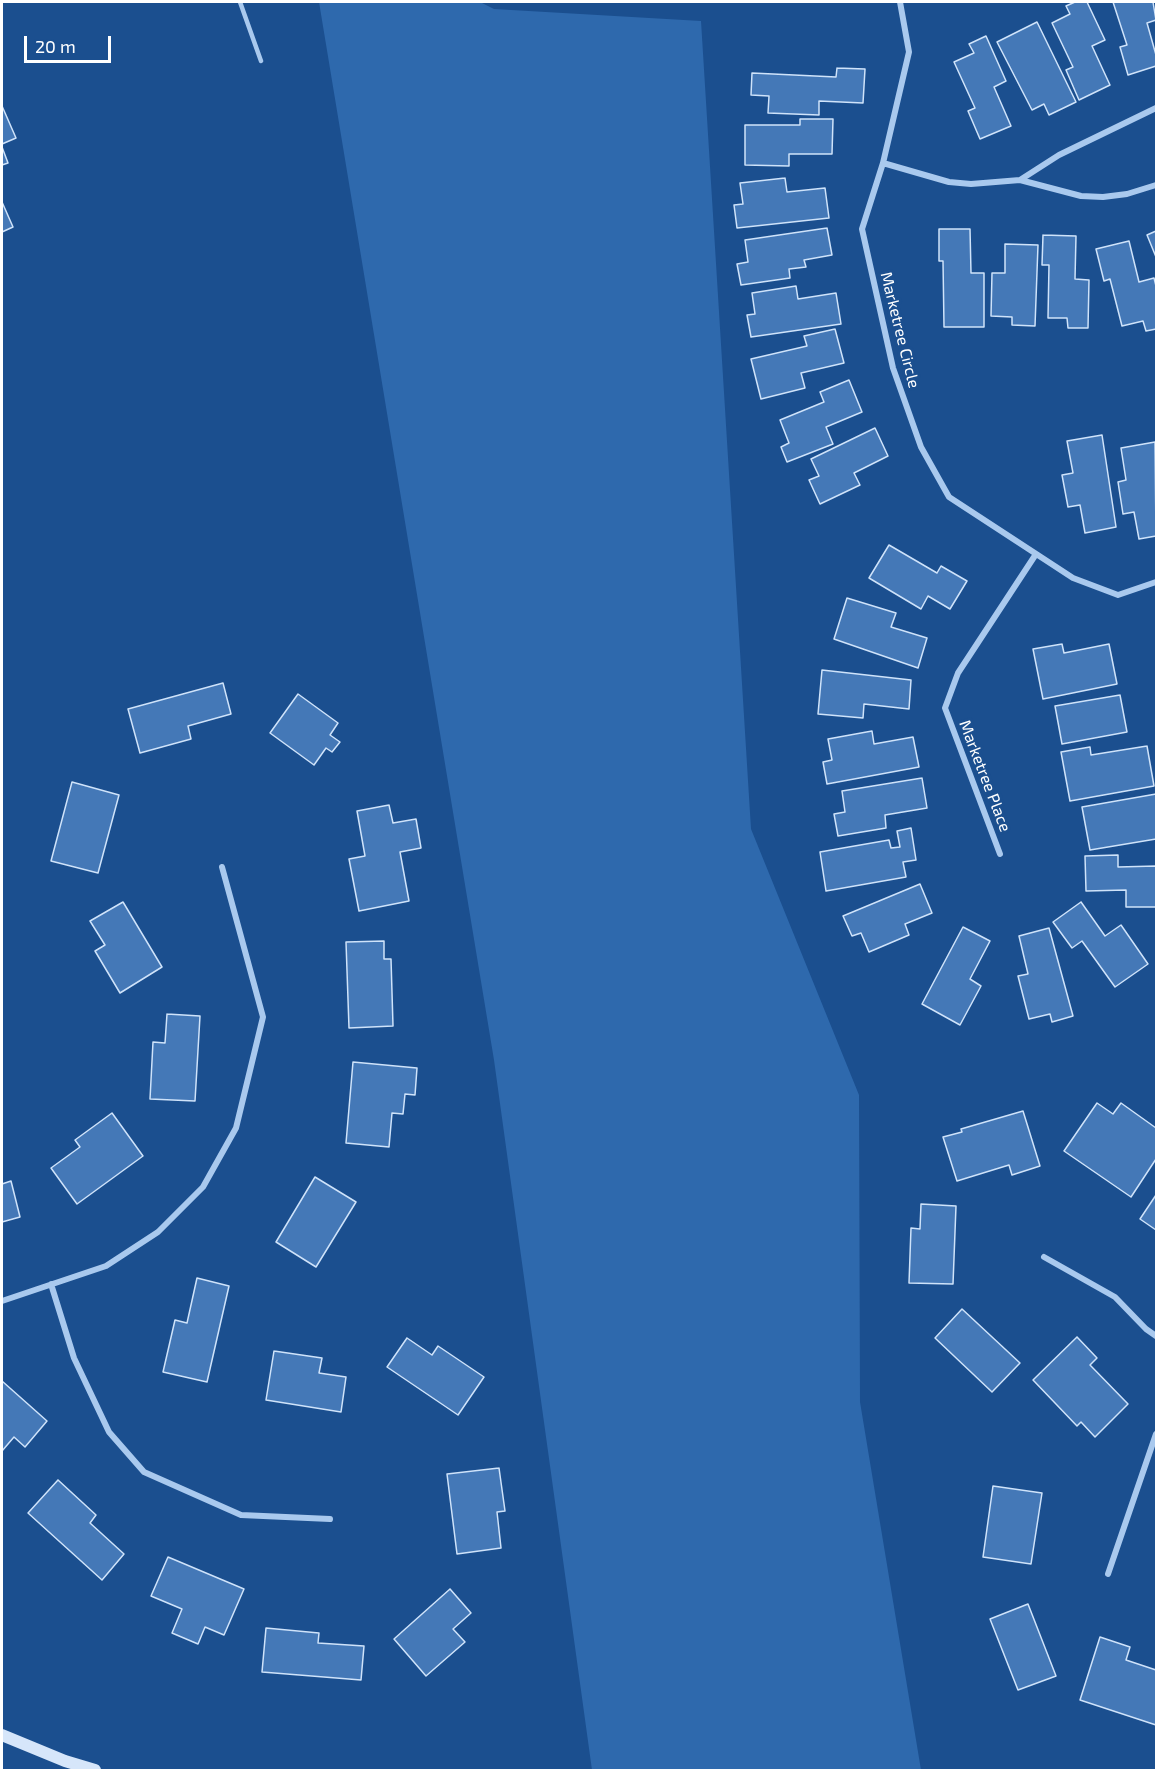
<!DOCTYPE html>
<html>
<head>
<meta charset="utf-8">
<style>
	body { margin:0 }
	#map { position:relative; width:1158px; height:1772px; overflow:hidden; background:#1b4f8f; font-family:"Exo 2",sans-serif }
	canvas { display:block }
	.frame { position:absolute; inset:0; border:3px solid #fff; pointer-events:none }
	.scale { position:absolute; left:24px; top:36px; width:87px; height:27px; box-sizing:border-box; border:3px solid #fff; border-top:0; padding-left:8px; font-size:18px; line-height:21px; white-space:nowrap; color:#fff; -webkit-text-stroke:4px #1b4f8f; paint-order:stroke }
</style>
</head>
<body>
<div id="map">
<canvas width="1158" height="1772"></canvas>
<div class="frame"></div>
<div class="scale">20 m</div>
</div>
<script>
const g = document.querySelector('canvas').getContext('2d');
g.lineJoin = 'round';
function paint(path, color) {
  g.fillStyle = color;
  g.fill(path, 'evenodd');
}
function shape(rows) {
  const path = new Path2D();
  for (const r of rows) {
    path.moveTo(r[0], r[1]);
    for (let i = 2; i < r.length; i += 2) path.lineTo(r[i], r[i + 1]);
  }
  return path;
}
function stroke(path, color, width, dash) {
  g.strokeStyle = color;
  g.lineWidth = width;
  g.lineCap = dash ? 'butt' : 'round';
  g.setLineDash(dash || []);
  g.stroke(path);
}
function drawText(font, color, halo, rows, align = 'center') {
  g.font = font + ' "Exo 2",sans-serif';
  g.lineWidth = 6;
  g.setLineDash([]);
  g.textBaseline = 'middle';
  g.strokeStyle = halo;
  g.fillStyle = color;
  for (const [text, x, y, turn = 0] of rows) {
    g.save();
    g.translate(x, y);
    g.rotate((+turn || 0) * Math.PI / 180);
    g.textAlign = isNaN(turn) ? turn : align;
    if (halo) g.strokeText(text, 0, 0);
    g.fillText(text, 0, 0);
    g.restore();
  }
}
paint(shape([
	[319,2,480,2,494,9,701,21,751,829,859,1095,860,1402,921,1770,592,1770,494,1060]
]), '#2e69ad');
const building = shape([
	[1075,2,1087,2,1105,40,1092,46,1110,85,1079,100,1066,70,1073,67,1052,23,1070,14,1066,6,1075,2],
	[1113,2,1153,2,1156,20,1147,23,1156,55,1156,66,1128,75,1120,47,1127,45,1113,2],
	[1037,22,1076,102,1049,115,1044,104,1032,110,997,42,1037,22],
	[986,36,1006,81,994,87,1011,126,980,139,968,111,975,108,954,62,974,53,969,44,986,36],
	[837,68,865,69,863,103,819,101,819,115,768,113,769,96,751,95,752,73,836,77,837,68],
	[2,106,16,138,2,144,2,106],
	[800,119,833,119,832,154,789,154,789,166,745,165,745,125,800,125,800,119],
	[2,147,8,163,2,165,2,147],
	[785,178,787,192,825,188,829,218,737,228,734,205,743,204,740,183,785,178],
	[2,202,13,227,2,232,2,202],
	[827,228,832,255,804,260,806,267,789,269,790,278,741,285,737,264,748,262,745,240,827,228],
	[939,229,970,229,971,273,984,273,984,327,944,327,943,261,939,261,939,229],
	[1156,231,1156,257,1147,235,1156,231],
	[1043,235,1076,236,1075,279,1089,280,1088,328,1068,328,1067,318,1048,318,1049,265,1042,265,1043,235],
	[1129,241,1139,282,1154,278,1156,286,1156,329,1146,331,1143,321,1122,326,1110,279,1104,281,1096,249,1129,241],
	[1005,244,1038,245,1035,326,1012,325,1012,317,991,316,992,273,1005,273,1005,244],
	[796,286,798,299,836,293,841,324,751,337,747,315,755,314,752,293,796,286],
	[835,329,844,363,801,373,805,388,761,399,751,359,807,346,804,336,835,329],
	[849,380,862,412,826,427,833,444,787,462,781,447,789,443,780,420,824,402,820,392,849,380],
	[875,428,888,456,854,473,860,485,820,504,809,480,819,476,811,459,875,428],
	[1102,435,1116,527,1085,533,1080,505,1068,507,1062,475,1073,473,1067,441,1102,435],
	[1155,442,1156,536,1139,539,1134,512,1123,514,1118,482,1126,480,1121,448,1155,442],
	[889,545,937,573,941,566,967,581,950,609,928,596,921,609,869,578,889,545],
	[847,598,896,613,891,627,927,638,918,668,834,639,847,598],
	[1062,644,1064,653,1109,644,1117,684,1043,699,1033,649,1062,644],
	[822,670,911,680,909,709,864,704,863,718,818,714,822,670],
	[223,683,231,714,188,726,191,739,140,753,128,709,223,683],
	[298,694,338,723,330,735,340,742,332,752,326,748,314,765,270,733,298,694],
	[1120,695,1127,732,1062,744,1055,706,1120,695],
	[872,731,874,744,913,737,919,767,827,784,823,762,832,760,828,739,872,731],
	[1147,746,1154,786,1070,801,1061,752,1090,747,1091,755,1147,746],
	[922,778,927,808,885,815,886,828,838,836,834,814,845,812,842,791,922,778],
	[72,782,119,795,98,873,51,861,72,782],
	[1156,794,1156,839,1090,850,1082,807,1156,794],
	[389,805,393,823,416,819,421,848,400,852,409,901,359,911,349,859,365,856,357,811,389,805],
	[911,828,916,860,903,862,906,877,826,891,820,852,889,840,891,848,900,847,897,831,911,828],
	[1118,855,1118,867,1156,866,1156,907,1126,907,1126,890,1086,891,1085,856,1118,855],
	[920,884,932,913,905,924,909,935,869,952,861,933,852,936,843,916,920,884],
	[123,902,162,967,120,993,95,951,105,945,90,921,123,902],
	[1081,902,1105,936,1121,925,1148,964,1115,987,1082,941,1072,948,1053,922,1081,902],
	[963,927,990,941,970,979,981,986,960,1025,922,1004,963,927],
	[1049,928,1073,1016,1052,1022,1050,1014,1029,1019,1018,976,1028,974,1019,936,1049,928],
	[384,941,384,959,391,959,393,1026,349,1028,346,942,384,941],
	[167,1014,200,1016,195,1101,150,1099,153,1042,165,1043,167,1014],
	[353,1062,417,1068,415,1095,405,1094,403,1114,392,1113,389,1147,346,1143,353,1062],
	[1097,1103,1113,1114,1121,1103,1156,1128,1156,1159,1131,1197,1064,1151,1097,1103],
	[1023,1111,1040,1166,1012,1175,1009,1165,957,1181,943,1137,962,1132,961,1129,1023,1111],
	[112,1113,143,1156,77,1204,51,1168,80,1147,75,1140,112,1113],
	[315,1177,356,1202,316,1267,276,1242,315,1177],
	[11,1181,20,1217,2,1222,2,1184,11,1181],
	[1156,1195,1156,1230,1140,1219,1156,1195],
	[921,1204,956,1206,953,1284,909,1283,911,1228,920,1229,921,1204],
	[197,1278,229,1286,207,1382,163,1372,175,1320,187,1323,197,1278],
	[962,1309,1020,1363,992,1392,935,1338,962,1309],
	[1077,1337,1097,1358,1090,1365,1128,1404,1095,1437,1081,1422,1077,1426,1033,1380,1077,1337],
	[407,1338,432,1355,438,1346,484,1377,458,1415,387,1367,407,1338],
	[274,1351,322,1358,319,1373,346,1377,341,1412,266,1400,274,1351],
	[2,1381,47,1421,25,1447,14,1437,2,1451,2,1381],
	[499,1468,505,1511,497,1512,501,1548,457,1554,447,1474,499,1468],
	[58,1480,96,1515,90,1523,124,1554,102,1580,28,1513,58,1480],
	[993,1486,1042,1493,1031,1564,983,1557,993,1486],
	[168,1557,244,1589,224,1635,205,1627,198,1644,172,1633,182,1609,151,1596,168,1557],
	[450,1589,471,1613,453,1629,465,1642,426,1676,394,1639,450,1589],
	[1028,1604,1056,1676,1018,1690,990,1619,1028,1604],
	[266,1628,319,1633,318,1643,364,1646,361,1680,262,1672,266,1628],
	[1100,1637,1130,1647,1126,1660,1156,1670,1156,1725,1080,1700,1100,1637]
]);
paint(building, '#4478b7');
stroke(building, '#cfe3fa', 1.5);
stroke(shape([
	[240,2,261,61]
]), '#a9c9ee', 4.5);
stroke(shape([
	[900,2,909,52,883,163,862,229,893,368,921,447,949,497,1073,578,1118,595,1156,582],
	[883,163,949,182,971,184,1020,180,1081,196,1103,197,1127,194,1156,185],
	[1020,180,1059,155,1156,108],
	[1000,854,945,708,958,673,1036,554],
	[1044,1257,1115,1297,1146,1329,1156,1336],
	[51,1284,74,1358,109,1432,144,1472,241,1515,330,1519],
	[2,1301,106,1266,158,1232,203,1187,236,1128,263,1017,222,867],
	[1108,1574,1156,1434]
]), '#a9c9ee', 6);
stroke(shape([
	[2,1735,65,1761,95,1770]
]), '#d6e6fa', 12);
drawText('16px', '#fff', '#1b4f8f', [
	["Marketree Circle",900,330,76],
	["Marketree Place",985,776,69]
]);
</script>
</body>
</html>
